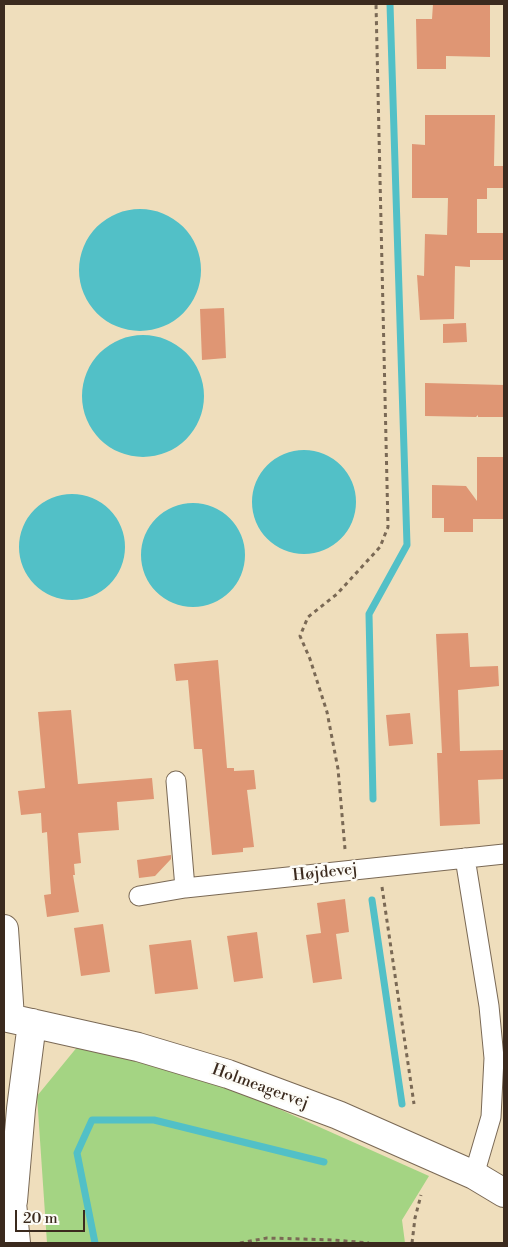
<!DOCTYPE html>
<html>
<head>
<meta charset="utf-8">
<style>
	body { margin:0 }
	#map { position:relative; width:508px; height:1247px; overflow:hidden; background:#efdebc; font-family:"Libre Bodoni",serif }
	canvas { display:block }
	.frame { position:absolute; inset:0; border:5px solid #3b2a1e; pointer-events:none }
	.scale { position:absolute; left:15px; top:1210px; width:70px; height:22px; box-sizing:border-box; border:2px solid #3b2a1e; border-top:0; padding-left:6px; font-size:15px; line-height:18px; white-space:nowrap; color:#3b2a1e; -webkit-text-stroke:4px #fdfcf7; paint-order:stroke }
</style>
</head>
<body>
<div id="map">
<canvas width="508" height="1247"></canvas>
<div class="frame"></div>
<div class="scale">20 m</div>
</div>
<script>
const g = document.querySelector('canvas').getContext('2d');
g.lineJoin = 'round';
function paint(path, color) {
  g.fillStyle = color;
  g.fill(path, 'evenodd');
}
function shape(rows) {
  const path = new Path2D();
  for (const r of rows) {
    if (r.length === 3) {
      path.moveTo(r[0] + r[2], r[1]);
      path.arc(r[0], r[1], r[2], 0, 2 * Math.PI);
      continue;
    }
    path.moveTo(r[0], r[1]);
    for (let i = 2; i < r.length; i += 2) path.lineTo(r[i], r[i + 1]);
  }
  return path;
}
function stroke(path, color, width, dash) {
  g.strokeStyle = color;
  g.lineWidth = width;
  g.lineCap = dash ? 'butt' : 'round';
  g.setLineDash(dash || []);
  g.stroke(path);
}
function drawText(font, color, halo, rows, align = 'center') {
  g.font = font + ' "Libre Bodoni",serif';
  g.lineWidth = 5;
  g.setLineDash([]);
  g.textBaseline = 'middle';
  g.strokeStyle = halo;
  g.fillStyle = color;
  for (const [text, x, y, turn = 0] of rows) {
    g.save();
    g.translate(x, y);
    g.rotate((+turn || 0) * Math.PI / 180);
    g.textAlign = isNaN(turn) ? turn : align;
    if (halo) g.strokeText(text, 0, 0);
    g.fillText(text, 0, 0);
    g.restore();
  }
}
paint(shape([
	[78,1046,223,1084,429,1176,402,1220,405,1243,47,1243,37,1096]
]), '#a4d483');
paint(shape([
	[140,270,61],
	[143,396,61],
	[304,502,52],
	[72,547,53],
	[193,555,52]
]), '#52c0c7');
stroke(shape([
	[373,799,369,614,407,545,390,4],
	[372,900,402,1104],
	[95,1243,77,1153,92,1120,154,1120,324,1162]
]), '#52c0c7', 7);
paint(shape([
	[433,4,490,4,490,57,446,56,446,69,417,69,416,19,432,19],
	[425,115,495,115,494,166,504,166,504,188,487,188,487,199,477,199,477,233,504,233,504,260,470,260,470,267,455,266,454,319,420,320,417,275,424,276,425,234,447,235,448,198,412,198,412,144,425,145],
	[224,308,226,358,202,360,200,309],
	[466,323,467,342,443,343,443,324],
	[425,383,504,385,504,417,478,417,478,415,476,417,425,416],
	[477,457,504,457,504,519,473,519,473,532,444,532,444,518,432,518,432,485,466,486,477,501],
	[468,633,470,667,498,666,499,686,458,690,460,751,504,750,504,779,478,780,480,824,440,826,437,753,442,753,436,634],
	[218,660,227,768,234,768,234,771,254,770,256,789,247,790,254,847,243,848,243,852,212,855,202,749,194,749,188,680,176,681,174,664],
	[71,710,78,784,152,778,154,799,117,802,119,830,78,833,81,863,74,864,75,875,73,875,79,912,47,917,44,895,51,894,47,832,42,833,41,813,21,815,18,791,45,788,38,712],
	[410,713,413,744,389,746,386,715],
	[171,855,171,859,155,876,139,878,137,860],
	[345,899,349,932,336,934,342,979,313,983,306,935,321,933,317,903],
	[103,924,110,972,81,976,74,928],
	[257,932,263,978,234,982,227,936],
	[191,940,198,989,155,994,149,945]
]), '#df9674');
const street = shape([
	[176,781,185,888],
	[465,858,489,1006,494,1058,491,1117,474,1175],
	[139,896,185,888,504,854]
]);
const secondary = shape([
	[4,929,10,1018],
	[4,1017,138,1047,228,1074,338,1115,474,1175,504,1193],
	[10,1183,16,1243],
	[13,1201,21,1109,32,1023]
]);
stroke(street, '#7a6955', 21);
stroke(secondary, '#7a6955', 30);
stroke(shape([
	[345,849,338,769,327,712,310,659,300,636,308,617,337,594,380,547,388,527,376,4],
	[382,887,414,1104],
	[240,1243,267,1238,334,1240,369,1243],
	[412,1243,415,1218,421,1195]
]), '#7a6955', 3, [4, 4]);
stroke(street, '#fff', 19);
stroke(secondary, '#fff', 28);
drawText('16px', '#3b2a1e', '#fdfcf7', [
	["Højdevej",325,873,-6],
	["Holmeagervej",260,1087,20]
]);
</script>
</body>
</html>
